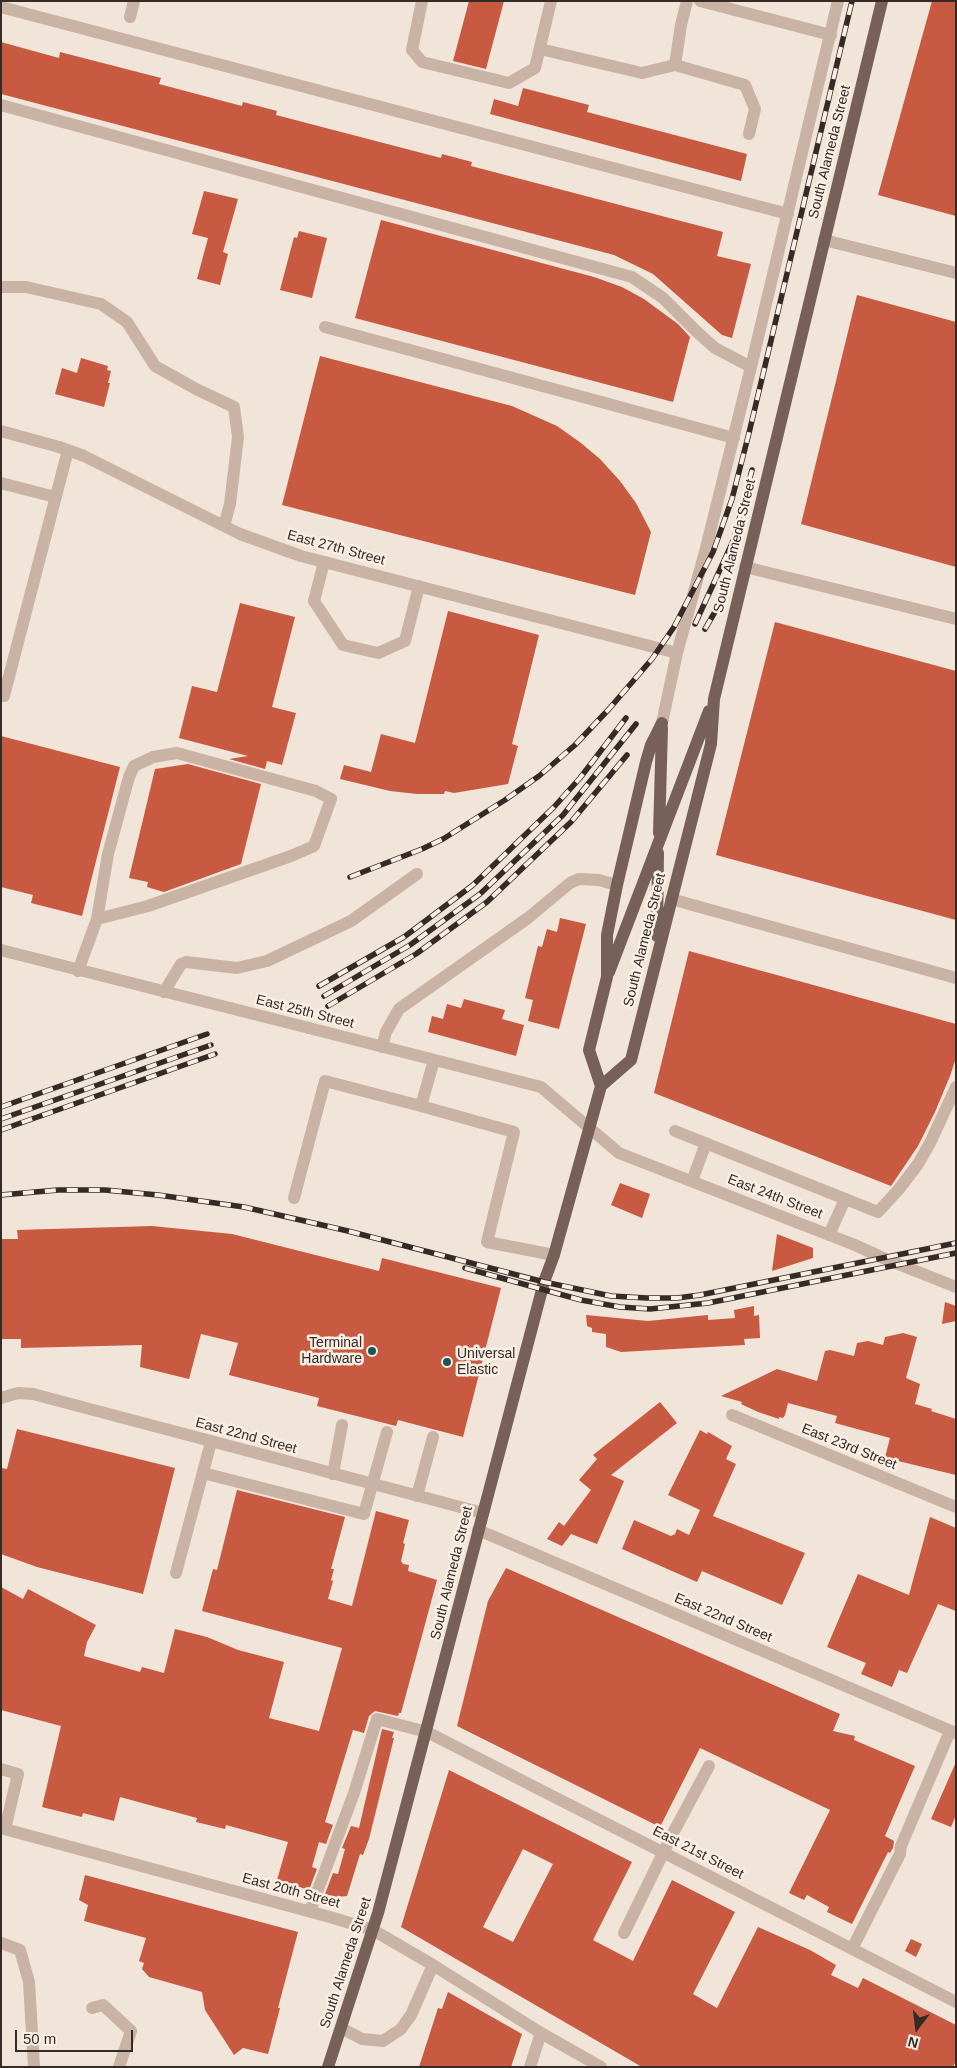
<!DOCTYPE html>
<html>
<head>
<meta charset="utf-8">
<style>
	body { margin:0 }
	#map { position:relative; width:957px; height:2068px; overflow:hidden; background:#f1e4d8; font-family:Helvetica,sans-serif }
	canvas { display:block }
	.frame { position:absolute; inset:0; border:2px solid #352a26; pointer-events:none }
	.north { position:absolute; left:892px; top:2003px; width:50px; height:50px; -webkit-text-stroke:4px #f9efe5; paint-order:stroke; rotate:195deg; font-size:14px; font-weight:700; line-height:20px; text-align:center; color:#352a26 }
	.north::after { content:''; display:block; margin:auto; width:18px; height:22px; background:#352a26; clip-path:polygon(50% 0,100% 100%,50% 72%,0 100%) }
	.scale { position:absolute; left:15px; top:2030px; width:118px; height:22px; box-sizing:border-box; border:2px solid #352a26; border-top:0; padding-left:6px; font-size:15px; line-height:18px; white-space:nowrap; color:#352a26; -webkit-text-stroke:4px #f9efe5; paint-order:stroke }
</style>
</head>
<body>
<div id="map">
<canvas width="957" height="2068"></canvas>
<div class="frame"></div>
<div class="north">N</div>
<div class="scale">50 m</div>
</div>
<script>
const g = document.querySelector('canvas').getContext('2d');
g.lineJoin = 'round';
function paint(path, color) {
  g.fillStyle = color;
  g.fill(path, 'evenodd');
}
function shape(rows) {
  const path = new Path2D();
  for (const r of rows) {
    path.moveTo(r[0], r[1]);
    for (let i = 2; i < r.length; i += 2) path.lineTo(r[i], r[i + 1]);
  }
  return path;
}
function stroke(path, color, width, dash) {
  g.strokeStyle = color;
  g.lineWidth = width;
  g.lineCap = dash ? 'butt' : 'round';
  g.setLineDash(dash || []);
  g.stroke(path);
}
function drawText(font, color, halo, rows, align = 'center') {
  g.font = font + ' Helvetica,sans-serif';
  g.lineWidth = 5;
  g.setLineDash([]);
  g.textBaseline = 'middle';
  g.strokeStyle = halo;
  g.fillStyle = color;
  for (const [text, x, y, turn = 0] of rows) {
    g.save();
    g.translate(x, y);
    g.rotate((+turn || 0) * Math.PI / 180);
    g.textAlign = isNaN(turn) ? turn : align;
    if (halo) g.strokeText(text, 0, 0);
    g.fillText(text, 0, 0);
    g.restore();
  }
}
paint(shape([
	[469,1,504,1,486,69,453,61],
	[932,1,956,1,956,216,878,195],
	[1,42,59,58,60,52,161,78,159,84,242,106,243,102,277,111,276,115,441,158,442,154,472,162,471,166,723,232,717,256,751,264,732,338,722,335,653,274,614,255,1,94],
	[523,88,589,105,587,112,747,154,741,181,490,114,494,99,518,106],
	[204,191,238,199,223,252,228,254,220,285,197,279,208,238,192,234],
	[381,220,594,277,622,287,644,299,678,324,690,337,673,402,355,318],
	[299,231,327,238,312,298,280,290,294,237,297,238],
	[857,295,956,322,956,567,801,524],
	[320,356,512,406,557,426,581,443,600,459,620,481,636,503,651,532,635,595,282,505],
	[81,358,108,366,107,370,111,371,108,383,110,383,104,407,55,394,62,368,77,373],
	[240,603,295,617,272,707,296,713,282,765,267,761,265,769,229,759,248,756,179,738,192,686,217,692],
	[448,611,539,635,512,744,518,746,508,784,454,793,445,791,444,794,417,794,390,791,340,779,344,765,371,772,381,734,415,743],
	[775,622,956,671,956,920,716,855],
	[1,736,120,767,82,916,31,903,33,895,1,887],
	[188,764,261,784,241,864,164,892,147,887,148,882,129,878,155,769],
	[560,918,586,924,559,1029,528,1021,533,1000,525,998,538,946,542,947,547,929,557,932],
	[689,951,956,1024,956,1058,950,1076,935,1112,918,1146,891,1186,654,1093],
	[464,999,505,1010,502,1019,524,1025,516,1056,428,1032,432,1016,443,1019,447,1004,461,1008],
	[620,1183,650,1194,642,1218,611,1205],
	[152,1226,232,1234,379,1271,382,1258,501,1288,463,1437,398,1420,396,1426,317,1406,319,1398,229,1375,238,1343,201,1334,189,1379,140,1367,142,1345,21,1348,21,1339,1,1339,1,1239,18,1239,17,1230],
	[777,1234,813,1248,813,1258,772,1271],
	[945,1302,956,1306,956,1321,942,1324],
	[754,1306,754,1316,759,1315,760,1338,744,1339,745,1345,621,1352,606,1347,606,1334,592,1332,592,1328,587,1326,586,1315,648,1321,708,1315,708,1320,735,1318,734,1310],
	[903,1333,917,1337,906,1378,920,1384,915,1404,932,1409,931,1411,956,1419,956,1475,898,1461,897,1466,884,1461,890,1438,835,1423,837,1416,788,1403,785,1415,783,1418,779,1417,779,1419,758,1412,741,1404,742,1402,721,1396,777,1369,817,1381,825,1351,830,1350,854,1356,857,1343,868,1341,883,1345,885,1337],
	[660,1402,677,1423,611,1475,624,1481,597,1544,571,1534,562,1546,547,1539,559,1522,564,1526,591,1490,579,1480,597,1459,593,1455],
	[17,1429,175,1468,143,1594,37,1567,1,1554,1,1468,7,1469],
	[700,1430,707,1434,708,1432,732,1446,726,1459,736,1464,713,1516,805,1553,782,1605,702,1571,697,1582,622,1549,634,1520,671,1536,675,1534,677,1529,689,1535,700,1510,668,1495],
	[237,1490,345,1517,331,1569,334,1569,331,1580,333,1581,328,1599,352,1606,376,1511,409,1520,403,1543,405,1544,401,1561,403,1564,409,1565,408,1571,437,1580,401,1713,399,1713,398,1716,375,1711,369,1716,364,1733,353,1730,325,1822,333,1825,326,1844,319,1842,312,1867,317,1869,309,1890,277,1880,288,1842,226,1825,225,1829,196,1822,197,1818,120,1797,114,1821,83,1813,82,1817,42,1807,61,1726,1,1710,1,1587,23,1599,28,1589,96,1625,87,1642,84,1656,140,1672,142,1667,164,1673,175,1629,207,1637,238,1650,284,1662,269,1718,319,1731,342,1648,202,1611,213,1569,217,1570],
	[930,1517,956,1528,956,1611,938,1604,907,1673,899,1670,892,1687,861,1674,866,1663,827,1647,858,1574,909,1595],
	[506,1568,840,1714,833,1731,855,1736,854,1740,915,1766,885,1836,894,1841,893,1848,890,1853,888,1852,852,1924,827,1912,829,1907,807,1895,804,1900,789,1893,830,1810,700,1748,660,1827,457,1726,488,1601],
	[382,1729,394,1732,392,1738,394,1738,369,1839,363,1855,360,1854,347,1896,337,1897,325,1894,333,1873,338,1874,345,1849,342,1848,351,1826,359,1828],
	[956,1762,956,1815,951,1827,931,1819],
	[449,1770,632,1862,593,1940,633,1961,672,1880,735,1912,693,1994,717,2008,758,1927,810,1950,836,1965,831,1975,858,1988,863,1978,956,2025,956,2061,953,2067,642,2067,401,1927],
	[523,1849,553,1864,513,1942,483,1927],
	[85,1875,298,1932,278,2008,280,2008,268,2054,243,2048,234,2055,205,2010,202,1992,149,1977,142,1969,144,1963,139,1961,146,1938,84,1921,88,1905,79,1900],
	[911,1939,922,1944,916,1957,905,1951],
	[448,1992,522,2034,511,2067,419,2067,438,2008,442,2009]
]), '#c75a41');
stroke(shape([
	[422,1,412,50,422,62,509,83,535,68,551,1],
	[687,1,681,25,675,65,745,85,755,109,749,134],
	[700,1,831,35],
	[1,7,788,214],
	[130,17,134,1],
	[540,49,642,73,675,65],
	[1,105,632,277,663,298,697,332,715,348,751,367],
	[824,240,956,273],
	[1,287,26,287,101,304,127,322,155,366,196,389,234,407,238,437,230,504,224,526],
	[325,327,734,438],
	[1,431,59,447,84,456,240,534,301,556,677,653],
	[1,483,55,497],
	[324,562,314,601,343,645,378,653,405,641,419,586],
	[745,567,956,619],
	[4,696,68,450],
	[662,723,677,653,706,548,751,367,838,1],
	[671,899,956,978],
	[1,950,230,1008],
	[78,971,97,919,108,854,129,777,134,766,153,757,177,753,316,791,331,799,314,846,291,856,148,906,97,919],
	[164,992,181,964,186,962,237,968,267,961,351,921,417,874],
	[309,1028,541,1087,619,1153,855,1245,883,1258,956,1287],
	[382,1047,386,1032,399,1009,528,918,570,883,579,879,599,880,617,885],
	[421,1106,514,1132,487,1242,554,1255],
	[675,1131,878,1212,899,1189,918,1164,930,1143,956,1087],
	[692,1181,706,1143],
	[294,1198,325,1081,421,1106,434,1060],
	[829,1235,845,1199],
	[1,1398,18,1393,33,1394,483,1513],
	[732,1415,956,1507],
	[203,1473,364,1514,387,1432],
	[333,1474,342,1425],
	[417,1496,433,1437],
	[478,1530,956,1733],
	[176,1573,211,1442],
	[1,1769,18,1774,5,1829],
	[1,1828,330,1917,373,1930,433,1965,541,2033,601,2067],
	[310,1911,354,1793,377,1719,427,1732,956,2002],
	[624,1933,672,1835,709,1766],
	[1,1943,20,1950,29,1982,34,2067],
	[852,1949,900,1854,901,1846,950,1731],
	[92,2008,103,2005,131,2031,119,2067],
	[341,2028,362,2039,383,2041,401,2029,411,2015,433,1965],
	[530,2067,541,2033]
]), '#c9b3a5', 12);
stroke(shape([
	[659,833,662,728],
	[657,936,658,853],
	[609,972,709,711],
	[601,1086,589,1050,607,977,607,935,617,885,646,762,651,745,662,723],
	[328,2067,378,1913,544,1282,554,1255,601,1086,631,1060,711,744,714,699,882,1]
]), '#776057', 12);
const rail = shape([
	[695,624,734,539,752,470],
	[705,629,716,610],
	[350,877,422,849,443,839,505,800,539,776,575,745,609,709,652,659,674,627,713,552,732,499,749,433,852,1],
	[319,986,404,937,473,885,554,807,580,778,626,718],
	[324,996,410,945,480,894,563,815,636,724],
	[328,1006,416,954,487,902,571,822,627,755],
	[1,1107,207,1034],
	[1,1119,211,1045],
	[1,1130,215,1054],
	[1,1195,58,1190,105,1190,158,1195,244,1207,348,1231,544,1282,611,1296,647,1298,677,1298,700,1295,956,1243],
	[465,1268,581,1300,620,1307,650,1309,708,1303,956,1253]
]);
stroke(rail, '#352a26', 5.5);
stroke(rail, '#f9efe5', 4, [11]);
stroke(shape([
	[230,1008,309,1028]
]), '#c9b3a5', 12);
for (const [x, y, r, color] of [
	[372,1351,5,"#1b5556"],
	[447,1362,5,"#1b5556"]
]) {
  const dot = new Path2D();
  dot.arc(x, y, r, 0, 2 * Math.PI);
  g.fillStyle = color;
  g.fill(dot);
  stroke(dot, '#f9efe5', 2);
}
drawText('14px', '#352a26', '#f9efe5', [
	["South Alameda Street",830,152,-76],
	["South Alameda Street",735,546,-76],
	["East 27th Street",336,548,15],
	["South Alameda Street",645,940,-76],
	["East 25th Street",305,1012,14],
	["East 24th Street",775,1197,21],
	["East 22nd Street",246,1436,15],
	["East 23rd Street",849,1447,22],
	["South Alameda Street",452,1573,-76],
	["East 22nd Street",723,1618,23],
	["East 21st Street",698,1853,27],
	["East 20th Street",291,1891,15],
	["South Alameda Street",346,1963,-72]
]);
drawText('14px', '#352a26', '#f9efe5', [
	["Terminal",362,1343],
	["Hardware",362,1359],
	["Universal",457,1354,"left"],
	["Elastic",457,1370,"left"]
], 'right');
</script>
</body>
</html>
